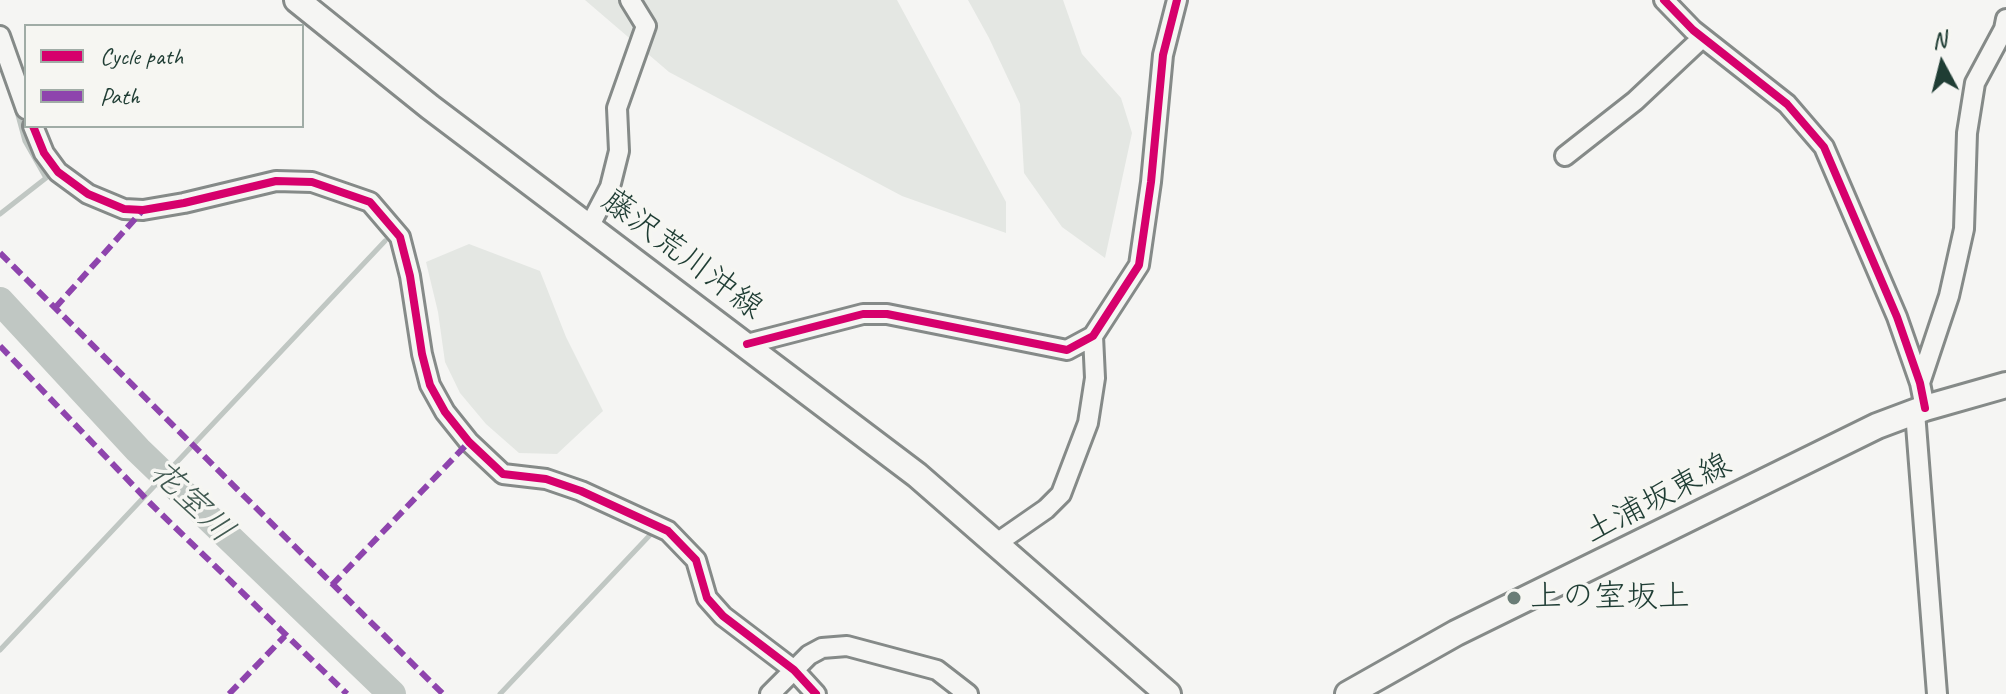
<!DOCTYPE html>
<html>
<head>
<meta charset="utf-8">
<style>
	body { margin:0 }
	#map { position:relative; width:2006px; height:694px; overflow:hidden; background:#f5f5f3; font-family:Caveat,sans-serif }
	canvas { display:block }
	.legend { position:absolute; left:24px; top:24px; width:280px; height:104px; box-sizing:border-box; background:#f6f6f2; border:2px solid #a0aca6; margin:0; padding:10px 14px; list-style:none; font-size:24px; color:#1f3d34 }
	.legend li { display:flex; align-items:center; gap:16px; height:40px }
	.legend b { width:40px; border:2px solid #a0aca6 }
	.north { position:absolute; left:1902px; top:24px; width:80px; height:80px; -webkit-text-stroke:6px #f6f6f2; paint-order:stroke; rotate:353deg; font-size:22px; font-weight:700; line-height:32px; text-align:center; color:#1f3d34 }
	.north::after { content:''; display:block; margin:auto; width:28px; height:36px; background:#1f3d34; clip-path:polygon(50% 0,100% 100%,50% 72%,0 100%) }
</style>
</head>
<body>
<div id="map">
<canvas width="2006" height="694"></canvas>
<ul class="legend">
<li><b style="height:10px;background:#d6006c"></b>Cycle path</li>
<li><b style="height:10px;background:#8e44ad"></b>Path</li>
</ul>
<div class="north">N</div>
</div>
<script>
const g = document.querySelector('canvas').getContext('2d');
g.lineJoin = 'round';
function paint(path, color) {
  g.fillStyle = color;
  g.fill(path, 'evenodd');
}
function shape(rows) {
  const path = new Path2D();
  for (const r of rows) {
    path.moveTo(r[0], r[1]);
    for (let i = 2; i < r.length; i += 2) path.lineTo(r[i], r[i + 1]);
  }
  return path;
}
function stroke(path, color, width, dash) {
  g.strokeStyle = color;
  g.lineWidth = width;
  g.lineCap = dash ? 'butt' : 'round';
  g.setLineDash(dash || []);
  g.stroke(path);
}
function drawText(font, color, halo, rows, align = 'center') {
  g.font = font + ' Caveat,"Klee One",sans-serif';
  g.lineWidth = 7;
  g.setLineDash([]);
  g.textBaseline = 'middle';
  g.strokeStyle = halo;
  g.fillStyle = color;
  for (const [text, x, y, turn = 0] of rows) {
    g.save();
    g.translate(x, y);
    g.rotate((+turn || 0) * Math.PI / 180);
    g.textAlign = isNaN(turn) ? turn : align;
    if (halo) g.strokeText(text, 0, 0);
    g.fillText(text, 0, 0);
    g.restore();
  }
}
paint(shape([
	[585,0,897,0,1006,202,1006,233,902,196,669,72],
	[968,0,1063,0,1082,54,1121,98,1132,133,1105,258,1062,227,1024,173,1020,104,989,38],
	[469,244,540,271,566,337,603,411,557,454,519,453,486,424,460,393,445,362,438,312,426,262]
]), '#e4e7e3');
stroke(shape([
	[0,214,46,178,25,141,15,104],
	[0,650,385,241],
	[500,694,650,535]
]), '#c0c7c3', 5);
stroke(shape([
	[0,301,138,450,392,694]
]), '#c0c7c3', 28);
const minor = shape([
	[1664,0,1693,30,1787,104,1824,147,1897,317,1920,383,1925,408],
	[0,36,26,109],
	[33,126,44,153,58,172,88,194,124,209,143,210,184,203,276,181,312,182,370,202,400,237,410,276,422,354,430,385,445,412,469,442,503,474,546,479,581,491,668,531,696,560,707,598,723,616,794,670,816,694],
	[1565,156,1635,101,1702,38],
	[589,227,610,187,619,151,617,108,646,26,630,0],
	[747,344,863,314,887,314,1067,350,1093,336,1139,265,1151,182,1163,55,1177,0],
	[1920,383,1949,296,1964,229,1967,133,1975,83,2004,29,2006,19],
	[1915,412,1937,694],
	[997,543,1046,509,1061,494,1088,423,1095,378,1093,336],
	[770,694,809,655,822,648,847,646,937,670,968,694]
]);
const major = shape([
	[297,0,430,107,917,475,1168,694],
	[1348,694,1456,633,1877,426,1925,408,2006,385]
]);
stroke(minor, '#858a88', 24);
stroke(major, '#858a88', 30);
stroke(minor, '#f5f5f3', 18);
stroke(major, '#f5f5f3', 24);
stroke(shape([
	[0,253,443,694],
	[55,308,143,210],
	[0,346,150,503,347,694],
	[332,585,469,442],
	[229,694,285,636]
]), '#8e44ad', 6, [12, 6]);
stroke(shape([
	[1664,0,1693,30,1787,104,1824,147,1897,317,1920,383,1925,408],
	[33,126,44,153,58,172,88,194,124,209,143,210,184,203,276,181,312,182,370,202,400,237,410,276,422,354,430,385,445,412,469,442,503,474,546,479,581,491,668,531,696,560,707,598,723,616,794,670,816,694],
	[747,344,863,314,887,314,1067,350,1093,336,1139,265,1151,182,1163,55,1177,0]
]), '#d6006c', 8);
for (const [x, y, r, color] of [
	[1514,598,8,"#6a7d77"]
]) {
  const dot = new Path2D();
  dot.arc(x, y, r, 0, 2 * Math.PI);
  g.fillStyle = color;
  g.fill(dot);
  stroke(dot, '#f6f6f2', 3);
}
drawText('32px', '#1f3d34', '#f6f6f2', [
	["藤沢荒川沖線",682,255,37],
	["土浦坂東線",1658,499,-27]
]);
drawText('32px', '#1f3d34', '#f6f6f2', [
	["上の室坂上",1530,598]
], 'left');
drawText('italic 34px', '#425a52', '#f6f6f2', [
	["花室川",191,502,44]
]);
</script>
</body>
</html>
